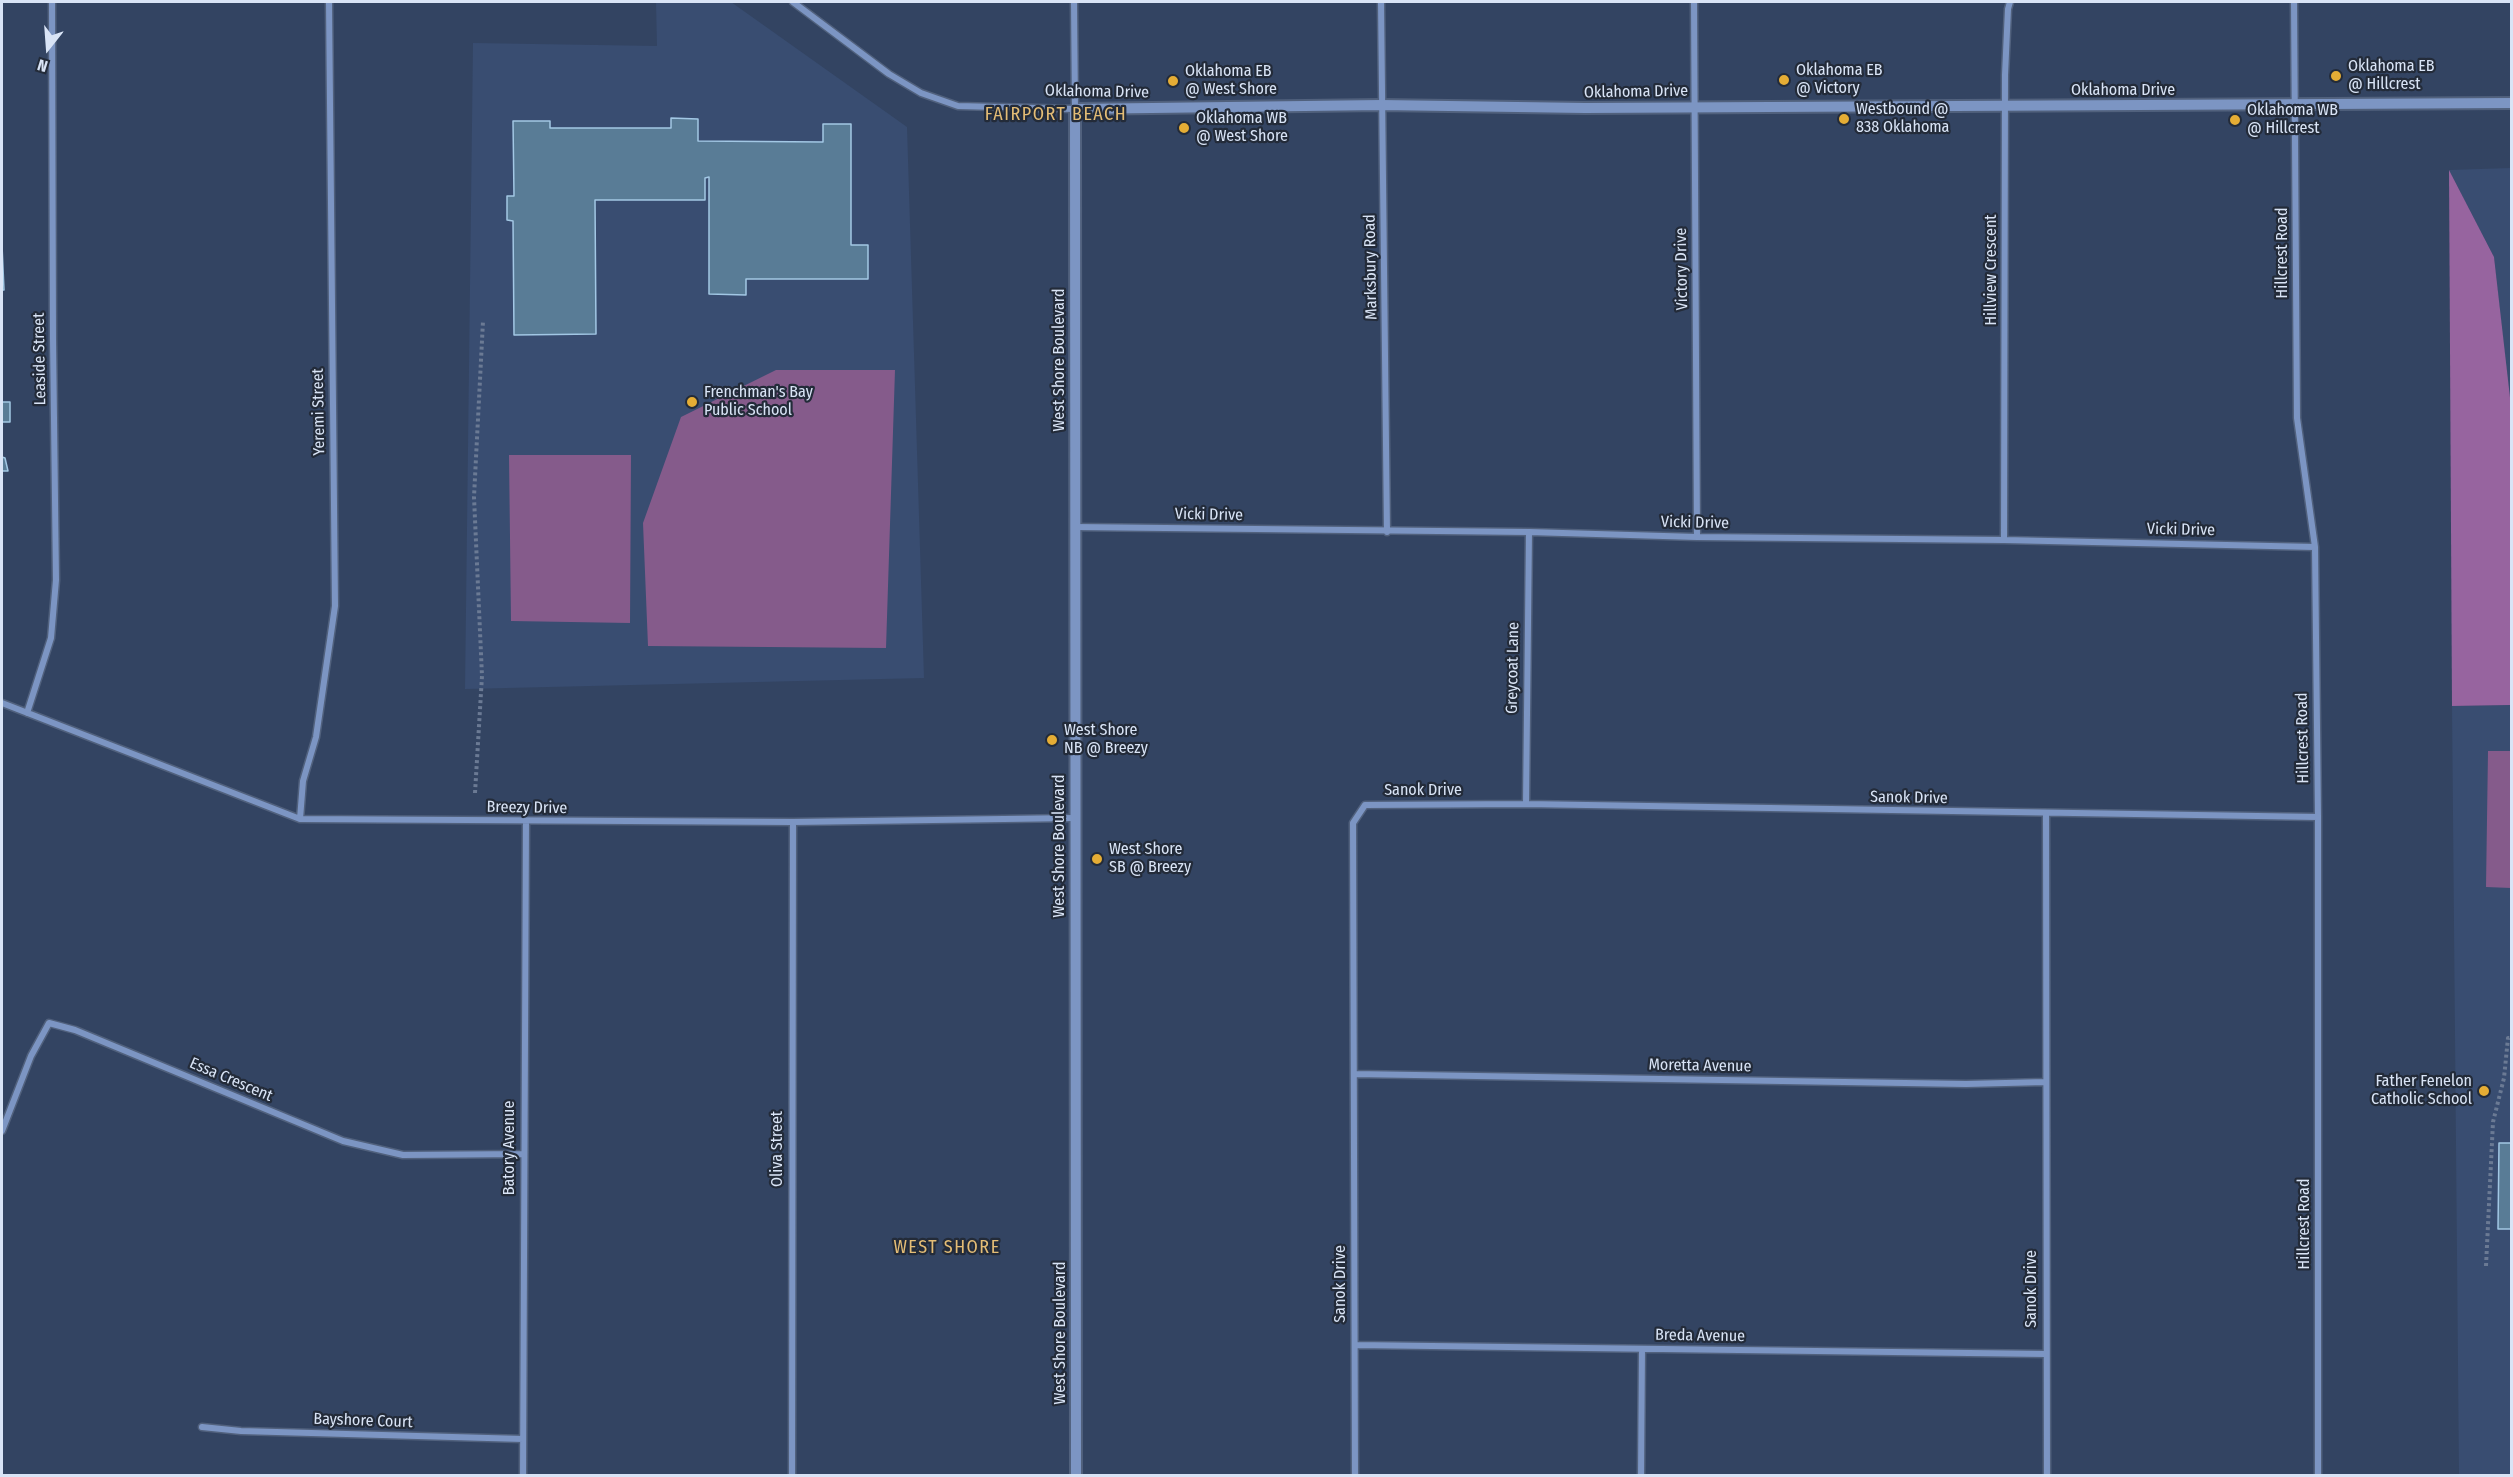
<!DOCTYPE html>
<html>
<head>
<meta charset="utf-8">
<style>
	body { margin:0 }
	#map { position:relative; width:2513px; height:1477px; overflow:hidden; background:#334462; font-family:"Fira Sans Condensed",sans-serif }
	canvas { display:block }
	.frame { position:absolute; inset:0; border:3px solid #d9e4f6; pointer-events:none }
	.north { position:absolute; left:18px; top:18px; width:60px; height:60px; -webkit-text-stroke:4px #232b39; paint-order:stroke; rotate:197deg; font-size:16px; font-weight:700; line-height:24px; text-align:center; color:#d9e4f6 }
	.north::after { content:''; display:block; margin:auto; width:21px; height:27px; background:#d9e4f6; clip-path:polygon(50% 0,100% 100%,50% 72%,0 100%) }
</style>
</head>
<body>
<div id="map">
<canvas width="2513" height="1477"></canvas>
<div class="frame"></div>
<div class="north">N</div>
</div>
<script>
const g = document.querySelector('canvas').getContext('2d');
g.lineJoin = 'round';
function paint(path, color) {
  g.fillStyle = color;
  g.fill(path, 'evenodd');
}
function shape(rows) {
  const path = new Path2D();
  for (const r of rows) {
    path.moveTo(r[0], r[1]);
    for (let i = 2; i < r.length; i += 2) path.lineTo(r[i], r[i + 1]);
  }
  return path;
}
function stroke(path, color, width, dash) {
  g.strokeStyle = color;
  g.lineWidth = width;
  g.lineCap = dash ? 'butt' : 'round';
  g.setLineDash(dash || []);
  g.stroke(path);
}
function drawText(font, color, halo, rows, align = 'center') {
  g.font = font + ' "Fira Sans Condensed",sans-serif';
  g.lineWidth = 4.5;
  g.setLineDash([]);
  g.textBaseline = 'middle';
  g.strokeStyle = halo;
  g.fillStyle = color;
  for (const [text, x, y, turn = 0] of rows) {
    g.save();
    g.translate(x, y);
    g.rotate((+turn || 0) * Math.PI / 180);
    g.textAlign = isNaN(turn) ? turn : align;
    if (halo) g.strokeText(text, 0, 0);
    g.fillText(text, 0, 0);
    g.restore();
  }
}
paint(shape([
	[656,2,731,2,907,127,924,678,465,689,473,43,657,46],
	[2511,168,2511,415,2494,257,2449,170],
	[2511,705,2511,1475,2459,1475,2452,706]
]), '#394d71');
paint(shape([
	[776,370,895,370,886,648,648,646,643,523,681,417],
	[509,455,631,455,630,623,511,621],
	[2488,751,2511,751,2511,888,2486,887]
]), '#855b8b');
paint(shape([
	[2449,170,2494,257,2512,415,2511,705,2452,706]
]), '#97649f');
const building = shape([
	[671,118,698,119,698,141,823,142,823,124,851,124,851,245,868,245,868,279,746,279,746,295,709,294,709,177,705,178,705,200,595,200,596,334,514,335,513,221,507,220,507,196,514,196,513,121,550,121,550,128,671,128,671,118],
	[2,245,4,290,2,290,2,245],
	[2,402,10,402,10,422,2,422,2,402],
	[2,457,5,458,8,471,2,471,2,457],
	[2511,1069,2512,1229,2498,1229,2499,1143,2511,1143,2511,1069]
]);
paint(building, '#597c96');
stroke(building, '#a2c7e4', 1.5);
const minor = shape([
	[793,2,889,74,921,93,958,106,1075,109,1074,2],
	[1381,2,1387,532],
	[1694,2,1697,537],
	[2294,2,2297,418,2315,547,2318,817,2318,1476],
	[1074,527,1529,532,1697,537,2004,540,2315,547],
	[2004,540,2005,75,2008,9,2010,2],
	[2,703,300,819,793,822,1074,818],
	[27,713,51,638,56,580,53,339,52,2],
	[1526,804,1529,532],
	[2046,814,2047,1476],
	[300,819,303,781,316,737,335,606,329,2],
	[1354,1074,1966,1084,2045,1082],
	[2,1131,31,1056,49,1023,75,1030,343,1141,403,1155,523,1154],
	[1355,1345,2046,1354],
	[202,1427,241,1431,523,1439],
	[523,1476,526,821],
	[792,1476,793,822],
	[1355,1476,1353,823,1365,805,1526,804,2318,817],
	[1641,1476,1642,1349]
]);
const tertiary = shape([
	[1076,1476,1075,109,1381,105,1585,108,2512,103]
]);
stroke(minor, '#51617d', 9);
stroke(tertiary, '#51617d', 14);
stroke(shape([
	[475,793,482,676,474,497,483,321],
	[2486,1266,2493,1122,2504,1078,2508,1038,2512,1038]
]), '#6b7a94', 4, [3, 3]);
stroke(minor, '#7c95c3', 6);
stroke(tertiary, '#7c95c3', 10);
for (const [x, y, r, color] of [
	[2336,76,6,"#e5ad35"],
	[1784,80,6,"#e5ad35"],
	[1173,81,6,"#e5ad35"],
	[1844,119,6,"#e5ad35"],
	[2235,120,6,"#e5ad35"],
	[1184,128,6,"#e5ad35"],
	[692,402,6,"#e5ad35"],
	[1052,740,6,"#e5ad35"],
	[1097,859,6,"#e5ad35"],
	[2484,1091,6,"#e5ad35"]
]) {
  const dot = new Path2D();
  dot.arc(x, y, r, 0, 2 * Math.PI);
  g.fillStyle = color;
  g.fill(dot);
  stroke(dot, '#232b39', 2);
}
drawText('16px', '#d9e4f6', '#232b39', [
	["Oklahoma EB",2348,67],
	["@ Hillcrest",2348,85],
	["Oklahoma EB",1796,71],
	["@ Victory",1796,89],
	["Oklahoma EB",1185,72],
	["@ West Shore",1185,90],
	["Westbound @",1856,110],
	["838 Oklahoma",1856,128],
	["Oklahoma WB",2247,111],
	["@ Hillcrest",2247,129],
	["Oklahoma WB",1196,119],
	["@ West Shore",1196,137],
	["Frenchman's Bay",704,393],
	["Public School",704,411],
	["West Shore",1064,731],
	["NB @ Breezy",1064,749],
	["West Shore",1109,850],
	["SB @ Breezy",1109,868],
	["Father Fenelon",2472,1082,"right"],
	["Catholic School",2472,1100,"right"]
], 'left');
drawText('16px', '#d9e4f6', '#232b39', [
	["Oklahoma Drive",2123,91],
	["Oklahoma Drive",1097,92,1],
	["Oklahoma Drive",1636,92,-1],
	["Hillcrest Road",2283,253,-90],
	["Marksbury Road",1371,267,-91],
	["Victory Drive",1682,269,-91],
	["Hillview Crescent",1992,270,-90],
	["Leaside Street",40,359,-91],
	["West Shore Boulevard",1060,360,-90],
	["Yeremi Street",319,412,-91],
	["Vicki Drive",1209,515,1],
	["Vicki Drive",1695,523,1],
	["Vicki Drive",2181,530,1],
	["Greycoat Lane",1513,668,-89],
	["Hillcrest Road",2303,738,-91],
	["Sanok Drive",1423,791],
	["Sanok Drive",1909,798,1],
	["Breezy Drive",527,808,1],
	["West Shore Boulevard",1060,846,-90],
	["Moretta Avenue",1700,1066,1],
	["Essa Crescent",231,1080,23],
	["Batory Avenue",510,1148,-90],
	["Oliva Street",778,1149,-90],
	["Hillcrest Road",2305,1224,-90],
	["Sanok Drive",1341,1284,-90],
	["Sanok Drive",2032,1289,-90],
	["West Shore Boulevard",1061,1333,-90],
	["Breda Avenue",1700,1336,1],
	["Bayshore Court",363,1421,2]
]);
g.letterSpacing = '1.5px';
drawText('18px', '#e4bd76', '#232b39', [
	["FAIRPORT BEACH",1056,115],
	["WEST SHORE",947,1248]
]);
g.letterSpacing = '0px';
</script>
</body>
</html>
